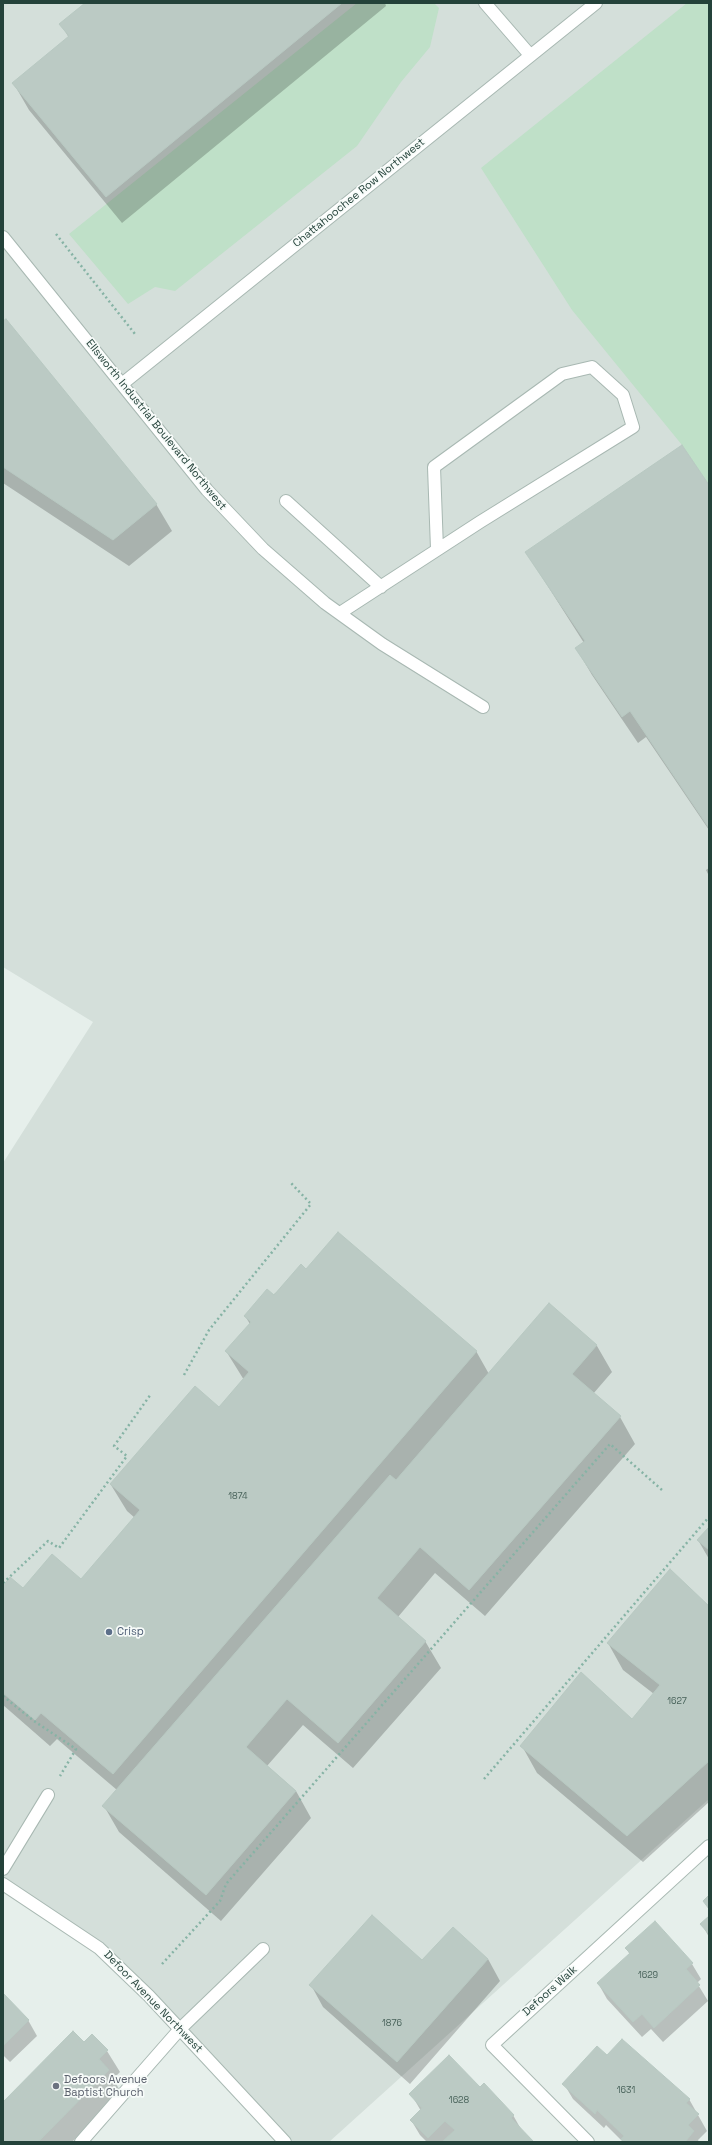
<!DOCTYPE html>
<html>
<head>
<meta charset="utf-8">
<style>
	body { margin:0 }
	#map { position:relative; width:712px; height:2145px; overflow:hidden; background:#e6efeb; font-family:"Space Grotesk",sans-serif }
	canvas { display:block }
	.frame { position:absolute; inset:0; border:4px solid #24423a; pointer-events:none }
</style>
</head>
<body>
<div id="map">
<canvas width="712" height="2145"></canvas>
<div class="frame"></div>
</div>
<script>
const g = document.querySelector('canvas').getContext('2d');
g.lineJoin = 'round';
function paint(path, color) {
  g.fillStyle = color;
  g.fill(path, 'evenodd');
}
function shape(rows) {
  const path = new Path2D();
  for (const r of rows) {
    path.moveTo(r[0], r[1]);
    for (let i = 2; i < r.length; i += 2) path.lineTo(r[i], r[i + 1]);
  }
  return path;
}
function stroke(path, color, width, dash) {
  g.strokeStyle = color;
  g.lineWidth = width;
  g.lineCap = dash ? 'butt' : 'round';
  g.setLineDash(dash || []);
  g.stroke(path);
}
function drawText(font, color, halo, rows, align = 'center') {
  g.font = font + ' "Space Grotesk",sans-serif';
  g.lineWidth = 3.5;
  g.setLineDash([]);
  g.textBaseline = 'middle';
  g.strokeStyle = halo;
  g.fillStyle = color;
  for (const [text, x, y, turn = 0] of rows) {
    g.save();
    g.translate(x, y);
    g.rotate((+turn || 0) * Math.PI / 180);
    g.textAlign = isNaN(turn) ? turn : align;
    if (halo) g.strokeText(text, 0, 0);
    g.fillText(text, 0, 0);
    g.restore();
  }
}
paint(shape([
	[3,3,709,3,709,1799,329,2142,289,2142,99,1948,3,1886,3,1163,93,1022,3,967]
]), '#d4dfda');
paint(shape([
	[357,3,434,3,439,8,430,47,401,82,357,146,175,291,155,287,128,304,69,234],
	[687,3,709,3,709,485,682,445,572,310,481,168]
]), '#bfe0c8');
paint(shape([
	[86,3,385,3,386,6,122,223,29,110,14,84,69,38,61,24],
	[3,322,156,504,172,531,129,566,3,483],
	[709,487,709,830,646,737,638,743,592,675,576,648,584,643,526,552],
	[709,868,709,876,706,870],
	[306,1270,476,1351,489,1374,550,1305,597,1346,612,1372,593,1394,620,1417,635,1444,485,1616,435,1573,398,1617,425,1641,441,1668,353,1768,303,1725,267,1766,296,1791,311,1818,221,1921,119,1832,104,1806,117,1790,57,1739,50,1746,3,1705,3,1587,23,1590,82,1580,135,1518,127,1511,111,1485,219,1409,244,1380,226,1351,250,1324,245,1316],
	[709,1528,709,1559,698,1540],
	[709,1608,709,1802,643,1862,537,1773,522,1746,632,1720,654,1694,623,1670,608,1643],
	[709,1918,709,1937,702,1925],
	[626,1948,692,1964,701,1979,697,1983,708,2001,663,2042,651,2029,642,2037,607,1999,598,1983,630,1955],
	[488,1959,500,1981,410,2084,323,2007,311,1985,423,1962],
	[3,1995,28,2020,37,2036,10,2062,3,2055],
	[84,2044,107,2051,120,2072,113,2079,121,2092,72,2142,3,2142,3,2104],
	[608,2057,689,2099,707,2131,698,2140,699,2142,623,2142,606,2125,604,2128,573,2099,564,2084],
	[480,2089,513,2115,522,2131,533,2142,427,2142,420,2135,411,2120,421,2111,411,2094]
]), '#0003');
const building = shape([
	[85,3,342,3,106,197,12,83,69,36,59,24,85,3],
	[6,319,157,504,113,540,3,467,3,321,6,319],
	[682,445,709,485,709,828,630,711,622,717,575,648,585,641,525,552,682,445],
	[338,1232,477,1351,113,1774,41,1713,35,1720,3,1693,3,1586,10,1577,23,1588,52,1554,81,1579,140,1510,110,1484,195,1386,219,1407,249,1372,225,1351,251,1322,244,1316,267,1289,274,1295,301,1264,306,1269,338,1232],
	[549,1303,597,1345,572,1374,621,1416,469,1590,420,1547,377,1598,426,1641,338,1743,287,1699,246,1747,296,1791,206,1895,102,1806,390,1475,396,1480,549,1303],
	[709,1527,709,1550,697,1540,709,1527],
	[670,1569,709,1606,709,1761,627,1836,520,1746,581,1672,632,1719,660,1685,607,1643,670,1569],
	[709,1895,709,1909,703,1901,709,1895],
	[372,1915,422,1960,453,1927,488,1959,397,2062,309,1985,372,1915],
	[709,1916,709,1934,700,1924,709,1916],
	[655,1921,693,1963,686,1969,700,1985,654,2028,642,2014,633,2022,597,1983,630,1953,625,1948,655,1921],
	[3,1993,29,2020,3,2046,3,1993],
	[73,2031,84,2042,92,2034,108,2050,99,2059,109,2070,38,2142,6,2142,3,2139,3,2102,73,2031],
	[622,2039,690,2099,686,2103,699,2114,688,2125,694,2131,685,2142,624,2142,621,2139,624,2136,597,2110,595,2114,562,2084,597,2046,607,2055,622,2039],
	[449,2055,480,2087,484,2083,514,2115,511,2118,534,2142,442,2142,455,2130,445,2121,428,2138,410,2120,422,2108,409,2094,449,2055]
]);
paint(building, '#bbcac4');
stroke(building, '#b8c9c2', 1);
const minor = shape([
	[485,3,530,55],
	[3,237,207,490,263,549,325,603,382,644,483,707],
	[122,384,596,3],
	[286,501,381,587],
	[340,613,480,522,633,427,623,395,592,367,562,374,434,467,437,549],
	[3,1869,48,1795],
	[3,1884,99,1948,149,1996,285,2142],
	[81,2142,180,2029,263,1949],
	[588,2142,492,2045,709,1846]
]);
stroke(minor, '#a8b8b2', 14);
stroke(shape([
	[56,234,135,334],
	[184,1375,209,1330,311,1204,290,1182],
	[3,1583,48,1541,59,1548,127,1456,114,1446,151,1394],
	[3,1696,34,1721,76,1749,60,1776],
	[484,1779,709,1517],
	[162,1964,220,1901,226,1884,610,1444,662,1490]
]), '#86b3a5', 2.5, [2, 3]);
stroke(minor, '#fff', 12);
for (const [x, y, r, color] of [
	[109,1632,4,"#5c6f8a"],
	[56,2086,4,"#6b7280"]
]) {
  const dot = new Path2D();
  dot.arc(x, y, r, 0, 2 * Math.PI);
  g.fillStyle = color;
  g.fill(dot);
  stroke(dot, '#f7fbf9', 1.5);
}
drawText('9px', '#4a645c', null, [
	["1874",238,1497],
	["1627",677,1702],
	["1629",648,1976],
	["1876",392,2024],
	["1631",626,2091],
	["1628",459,2101]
]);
drawText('11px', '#24423a', '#f7fbf9', [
	["Chattahoochee Row Northwest",359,193,-39],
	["Ellsworth Industrial Boulevard Northwest",156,425,51],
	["Defoors Walk",550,1991,-42],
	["Defoor Avenue Northwest",153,2002,46]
]);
drawText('11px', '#4e5e75', '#f7fbf9', [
	["Crisp",117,1632]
], 'left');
drawText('11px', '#5b616d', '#f7fbf9', [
	["Defoors Avenue",64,2080],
	["Baptist Church",64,2093]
], 'left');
</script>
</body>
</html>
